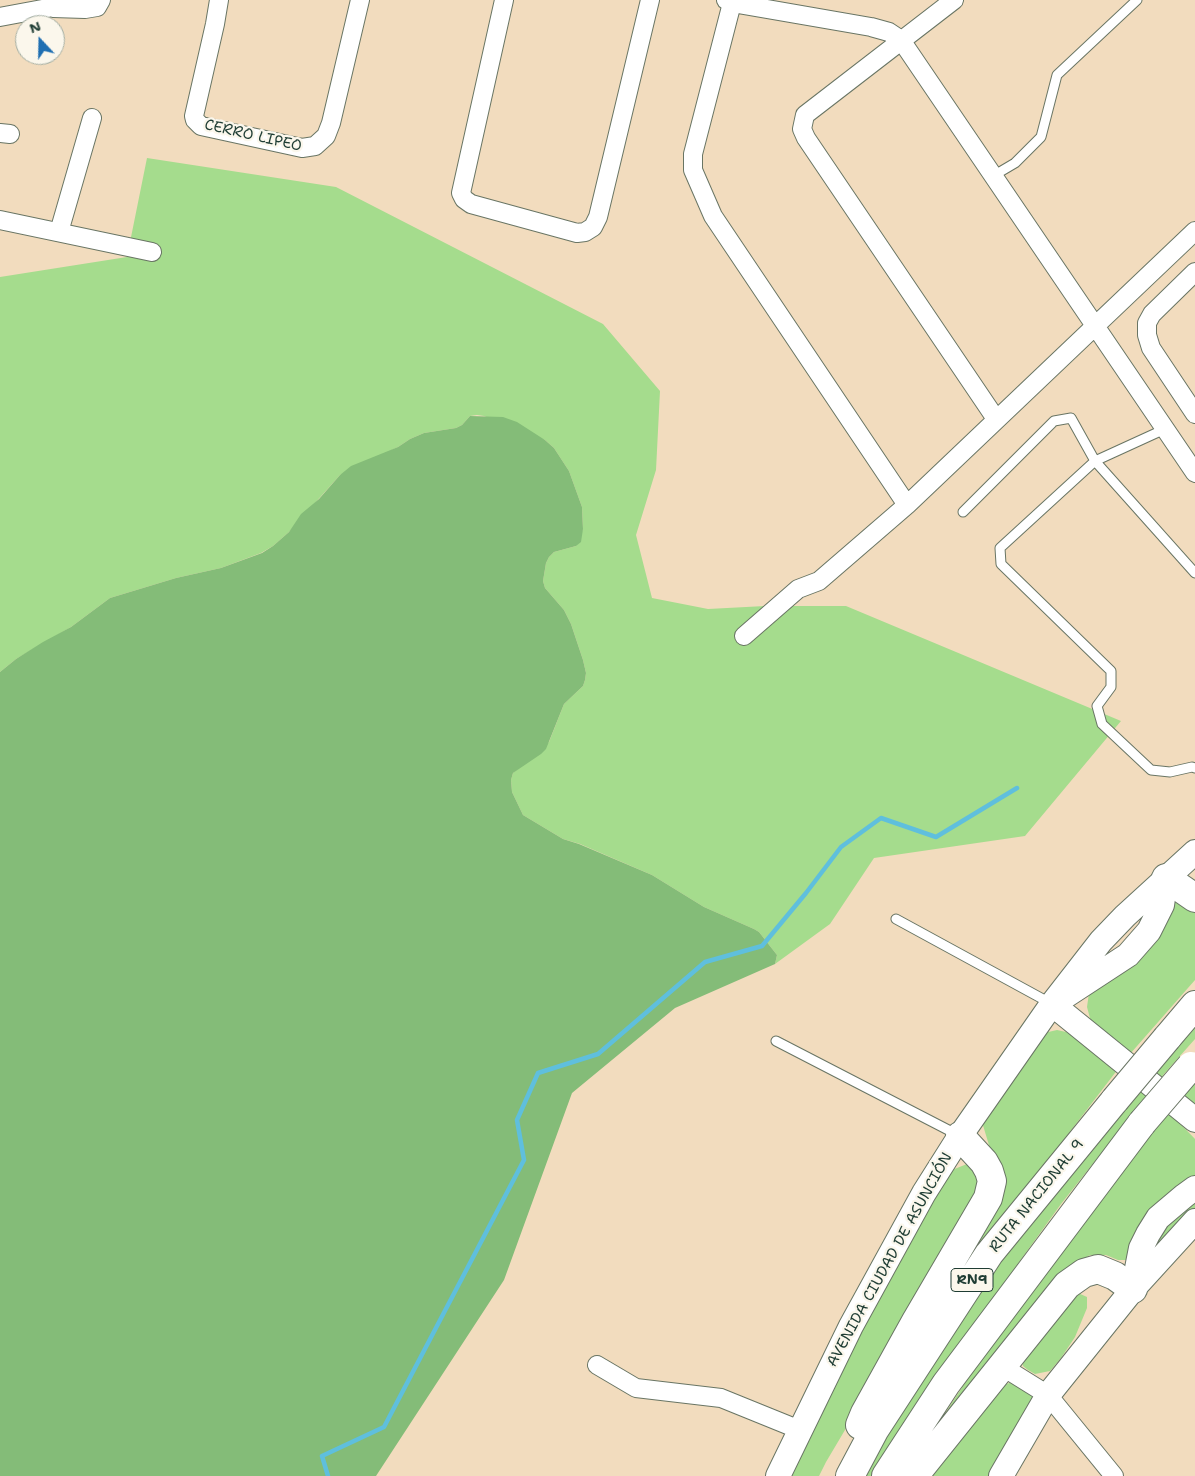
<!DOCTYPE html>
<html>
<head>
<meta charset="utf-8">
<style>
	body { margin:0 }
	#map { position:relative; width:1195px; height:1476px; overflow:hidden; background:#f2dcbe; font-family:"Shantell Sans",sans-serif }
	canvas { display:block }
	.north { position:absolute; left:15px; top:15px; width:50px; height:50px; box-sizing:border-box; background:#fbf7ec; border:1px solid #a3ada2; border-radius:50%; rotate:339deg; font-size:14px; font-weight:700; line-height:20px; text-align:center; color:#1f3d34 }
	.north::after { content:''; display:block; margin:auto; width:18px; height:22px; background:#1f6fb2; clip-path:polygon(50% 0,100% 100%,50% 72%,0 100%) }
</style>
</head>
<body>
<div id="map">
<canvas width="1195" height="1476"></canvas>
<div class="north">N</div>
</div>
<script>
const g = document.querySelector('canvas').getContext('2d');
g.lineJoin = 'round';
function paint(path, color) {
  g.fillStyle = color;
  g.fill(path, 'evenodd');
}
function shape(rows) {
  const path = new Path2D();
  for (const r of rows) {
    path.moveTo(r[0], r[1]);
    for (let i = 2; i < r.length; i += 2) path.lineTo(r[i], r[i + 1]);
  }
  return path;
}
function stroke(path, color, width, dash) {
  g.strokeStyle = color;
  g.lineWidth = width;
  g.lineCap = dash ? 'butt' : 'round';
  g.setLineDash(dash || []);
  g.stroke(path);
}
function drawText(font, color, halo, rows, align = 'center') {
  g.font = font + ' "Shantell Sans",sans-serif';
  g.lineWidth = 4.5;
  g.setLineDash([]);
  g.textBaseline = 'middle';
  g.strokeStyle = halo;
  g.fillStyle = color;
  for (const [text, x, y, turn = 0] of rows) {
    g.save();
    g.translate(x, y);
    g.rotate((+turn || 0) * Math.PI / 180);
    g.textAlign = isNaN(turn) ? turn : align;
    if (halo) g.strokeText(text, 0, 0);
    g.fillText(text, 0, 0);
    g.restore();
  }
}
paint(shape([
	[147,158,336,187,603,324,660,391,656,470,636,535,652,598,708,609,765,606,846,606,1121,721,1025,836,874,858,830,924,775,964,777,955,759,932,754,929,704,907,652,875,580,844,563,839,523,815,512,792,511,780,513,773,549,742,564,704,583,686,585,680,586,673,583,660,571,624,564,610,545,588,543,581,546,563,549,557,554,552,576,546,583,529,582,507,569,471,554,448,545,440,484,416,477,415,470,416,462,425,456,428,424,433,410,439,398,447,340,475,289,532,273,546,261,553,221,568,176,578,110,598,71,627,16,659,0,672,0,277,127,257],
	[1167,898,1195,905,1195,980,1130,1054,1091,1022,1087,1007,1089,993],
	[1195,1013,1195,1039,1164,1074,1061,1204,973,1326,876,1476,860,1476,978,1290],
	[1057,1030,1075,1034,1118,1069,987,1240,884,1384,998,1175,982,1122,1044,1033],
	[1195,1074,1195,1108,1180,1093],
	[1166,1109,1195,1139,1195,1176,1171,1195,1133,1260,1118,1260,1106,1255,1090,1255,1071,1267,924,1445,1034,1279],
	[972,1162,982,1182,975,1211,826,1462,819,1476,789,1476,863,1323,927,1203,952,1170],
	[1195,1193,1195,1211,1154,1256,1151,1236],
	[1078,1293,1087,1297,1087,1308,1075,1337,1061,1358,1050,1371,1035,1374,1028,1370,1023,1366,1023,1358],
	[1015,1381,1026,1384,1035,1398,991,1476,925,1476,998,1387]
]), '#a5dc8d');
paint(shape([
	[470,416,503,417,517,422,545,440,554,448,569,471,582,507,583,529,581,542,576,546,554,552,549,557,546,563,543,581,545,588,564,610,571,624,583,660,586,673,585,680,583,686,564,704,546,749,541,754,513,773,511,780,512,792,523,815,563,839,579,844,652,875,704,907,754,929,759,932,777,955,775,964,675,1008,572,1093,504,1280,376,1476,0,1476,0,672,16,659,43,642,71,627,110,598,176,578,221,568,262,553,273,546,289,532,301,514,319,499,340,475,351,466,398,447,410,439,424,433,456,428,462,425]
]), '#84bc78');
stroke(shape([
	[328,1476,322,1456,384,1427,524,1160,517,1120,538,1073,598,1054,705,962,762,946,806,893,841,847,881,818,936,837,1017,788]
]), '#5fbfdd', 4.5);
const lane = shape([
	[993,176,1015,163,1041,137,1057,75,1137,0],
	[1165,429,1095,461,1000,548,1001,564,1111,671,1111,687,1097,706,1102,724,1151,770,1170,772,1192,767,1195,768],
	[963,512,1054,421,1071,418,1095,461,1195,573],
	[896,919,1052,1004],
	[776,1041,958,1135]
]);
const street = shape([
	[219,0,215,24,194,116,195,120,201,126,302,148,315,146,326,136,331,123,360,0],
	[504,0,461,193,464,199,471,204,577,233,585,232,593,227,598,217,650,0],
	[726,0,732,3,871,27,889,32,901,40,1195,473],
	[954,0,805,115,802,129,806,138,996,419],
	[732,3,693,154,693,170,713,216,907,505],
	[53,8,85,9,97,7,101,0],
	[0,17,48,8,68,0],
	[0,133,10,134],
	[0,220,152,252],
	[59,232,92,118],
	[1195,272,1152,314,1147,323,1147,335,1151,348,1195,414],
	[744,636,798,589,819,581,907,505,1195,231],
	[597,1365,636,1388,721,1398,800,1430],
	[1003,1367,1048,1395,1114,1476]
]);
const secondary = shape([
	[1067,995,1128,955,1149,931,1162,905,1166,878],
	[1052,1004,1195,1120],
	[1133,1289,1141,1248,1148,1234,1158,1218,1184,1196,1195,1188],
	[778,1476,851,1326,924,1193,960,1136,1052,1004,1101,941,1125,916,1195,852],
	[1001,1476,1048,1395,1133,1289,1195,1221]
]);
const highway = shape([
	[1166,878,1195,898],
	[1167,1038,1195,1005],
	[860,1425,865,1413,916,1321,988,1198,992,1181,989,1171,984,1162,960,1136],
	[850,1476,875,1429,989,1254,1115,1100],
	[886,1476,946,1384,1142,1123],
	[914,1476,1067,1285,1084,1273,1098,1269,1115,1276,1133,1289]
]);
stroke(lane, '#697564', 11);
stroke(street, '#697564', 20);
stroke(secondary, '#697564', 26);
stroke(highway, '#697564', 30);
stroke(lane, '#fff', 9);
stroke(street, '#fff', 18);
stroke(secondary, '#fff', 24);
stroke(highway, '#fff', 28);
const highwayBridge = shape([
	[1115,1100,1167,1038],
	[1142,1123,1191,1066]
]);
stroke(highwayBridge, '#697564', 30, []);
stroke(highwayBridge, '#fff', 28);
for (const [x, y, w] of [
	[972,1280,42]
]) {
  const box = new Path2D();
  box.roundRect(x - w / 2, y - 11.5, w, 23, 4);
  g.fillStyle = '#fbf7ec';
  g.fill(box);
  stroke(box, '#1f3d34', 1);
}
drawText('bold 14px', '#1f3d34', null, [
	["RN9",972,1280]
]);
drawText('15px', '#1f3d34', '#fbf7ec', [
	["CERRO LIPEO",253,136,13],
	["RUTA NACIONAL 9",1037,1196,-51],
	["AVENIDA CIUDAD DE ASUNCIÓN",890,1260,-61]
]);
</script>
</body>
</html>
